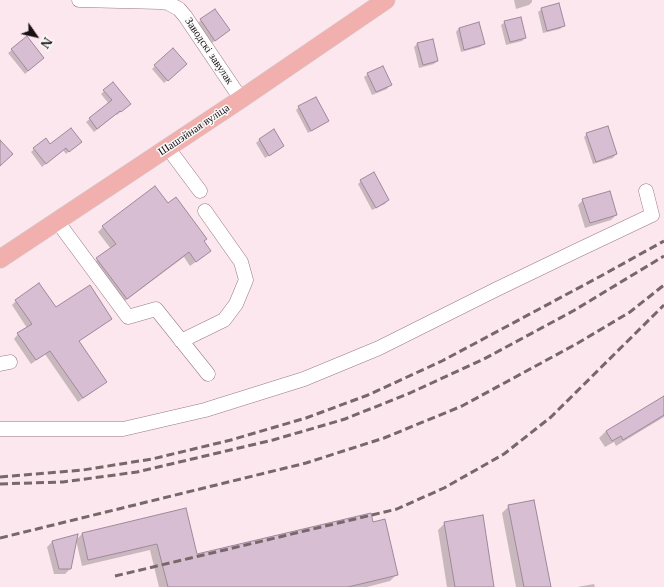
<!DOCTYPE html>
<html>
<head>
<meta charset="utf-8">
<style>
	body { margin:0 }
	#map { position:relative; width:664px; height:587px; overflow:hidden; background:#fbe7ed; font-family:"Libre Baskerville",serif }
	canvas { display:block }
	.north { position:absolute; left:16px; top:16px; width:40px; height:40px; -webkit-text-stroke:3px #fafafa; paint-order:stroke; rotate:124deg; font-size:11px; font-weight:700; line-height:16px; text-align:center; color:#1a0f12 }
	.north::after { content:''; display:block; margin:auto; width:14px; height:18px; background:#1a0f12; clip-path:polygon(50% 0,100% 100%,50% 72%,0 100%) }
</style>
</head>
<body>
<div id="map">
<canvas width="664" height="587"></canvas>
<div class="north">N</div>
</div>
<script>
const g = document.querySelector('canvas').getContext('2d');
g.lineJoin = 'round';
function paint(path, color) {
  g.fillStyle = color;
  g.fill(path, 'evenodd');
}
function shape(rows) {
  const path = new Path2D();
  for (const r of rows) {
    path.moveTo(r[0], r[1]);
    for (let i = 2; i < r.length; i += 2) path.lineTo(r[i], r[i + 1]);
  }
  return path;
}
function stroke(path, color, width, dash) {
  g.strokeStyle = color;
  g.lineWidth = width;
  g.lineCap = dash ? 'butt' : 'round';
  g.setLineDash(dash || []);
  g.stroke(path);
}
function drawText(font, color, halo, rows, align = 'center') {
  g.font = font + ' "Libre Baskerville",serif';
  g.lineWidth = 3;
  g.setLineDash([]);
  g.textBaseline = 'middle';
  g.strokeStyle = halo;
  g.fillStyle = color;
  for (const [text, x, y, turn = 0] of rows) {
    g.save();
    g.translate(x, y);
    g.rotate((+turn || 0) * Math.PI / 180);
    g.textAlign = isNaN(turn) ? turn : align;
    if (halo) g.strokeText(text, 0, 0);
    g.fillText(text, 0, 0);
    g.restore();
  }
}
paint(shape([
	[514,0,532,0,532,2,529,5,516,9],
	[542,9,564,26,560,29,543,33,538,12],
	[201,20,229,30,212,43,198,23],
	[505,22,525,38,522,41,506,45,501,25],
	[479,24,484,44,480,47,461,52,456,32,459,28],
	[27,38,43,58,25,74,8,53],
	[417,44,437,61,434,64,419,68,414,47],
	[155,66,183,67,164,83,152,69],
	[368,74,390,85,387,89,372,95,364,77],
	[104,91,126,107,117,115,116,114,94,132,86,122,109,104,101,94],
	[299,107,328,121,324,124,308,133,296,110],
	[274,131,283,146,280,149,265,158,256,143,259,140],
	[587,134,616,154,613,158,593,164,584,137],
	[77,145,66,154,63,150,42,167,31,152,34,149,50,146],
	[361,181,388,200,385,204,372,210,358,184],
	[583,200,616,215,611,220,585,228,578,205],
	[168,205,203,242,204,256,190,266,184,257,121,304,92,264,111,249,98,232,103,227],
	[16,301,111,319,106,323,78,342,106,382,101,386,78,402,45,354,31,364,14,339,18,334,27,328,12,305],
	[664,397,664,417,616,446,614,442,605,447,599,438,606,431],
	[509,506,550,587,516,587,502,513],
	[186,509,196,555,373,523,397,574,390,581,367,587,159,587,150,550,82,566,76,540,82,534],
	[445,523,493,587,447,587,438,530],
	[76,535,70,569,65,574,54,574,47,547,52,542],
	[594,584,595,587,576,587,577,587]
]), '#0003');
const building = shape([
	[559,3,565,26,547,31,541,8,559,3],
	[215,9,230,30,215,41,200,19,215,9],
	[521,17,526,38,510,42,504,21,521,17],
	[479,22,485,44,464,50,459,28,479,22],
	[27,36,44,58,28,71,11,49,27,36],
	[433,39,438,61,423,65,417,43,433,39],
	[173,48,187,64,168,81,154,65,173,48],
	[383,66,392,85,376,92,367,73,383,66],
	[113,82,131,104,121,112,120,111,97,129,89,118,112,100,103,90,113,82],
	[316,97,329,121,311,131,298,106,316,97],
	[608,126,617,154,596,162,586,133,608,126],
	[71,128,82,142,69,152,66,148,46,164,33,148,46,138,50,144,71,128],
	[274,129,284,146,269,156,259,139,274,129],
	[0,140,13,154,0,166,0,140],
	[374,172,389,200,376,208,360,180,374,172],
	[155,186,168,203,176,197,207,239,204,241,211,251,196,262,189,252,127,299,96,258,116,244,102,226,155,186],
	[610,191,617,215,590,223,582,199,610,191],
	[39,283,56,307,90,285,112,319,79,341,107,382,83,398,50,351,36,360,17,333,32,324,15,300,39,283],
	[664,396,664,415,623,440,621,436,612,441,606,431,664,396],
	[534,500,551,587,524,587,508,505,534,500],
	[186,508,197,554,371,513,373,522,385,519,398,575,348,587,168,587,157,544,88,560,82,533,186,508],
	[483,515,494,587,455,587,444,522,483,515],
	[78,534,71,569,59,569,52,541,78,534]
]);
paint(building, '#d8bed2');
stroke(building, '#a0889b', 1);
const minor = shape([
	[79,0,161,2,168,3,179,9,185,16,241,99],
	[168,148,200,191],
	[57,221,128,317,156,309,208,374],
	[181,341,224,320,236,304,246,280,241,262,205,211],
	[0,364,10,362],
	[0,429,123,429,205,410,304,379,379,348,497,289,576,251,652,215,646,191]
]);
const major = shape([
	[0,259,241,99,386,0]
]);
stroke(minor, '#987a83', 15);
stroke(major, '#d1cfd0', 19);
stroke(minor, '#fff', 14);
stroke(major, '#f1afad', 18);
stroke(shape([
	[0,477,83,470,152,459,231,440,306,418,368,395,442,361,599,277,664,241],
	[0,484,63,482,137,472,273,440,345,419,410,393,484,359,573,311,664,256],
	[0,538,306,463,384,438,462,406,578,343,630,312,664,285],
	[115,576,397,509,444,488,504,454,551,417,664,305]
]), '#76676b', 3, [8, 4]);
drawText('11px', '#1a0f12', '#fafafa', [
	["Заводскі завулак",209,51,56],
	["Шашэйная вуліца",194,130,-34]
]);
</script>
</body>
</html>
